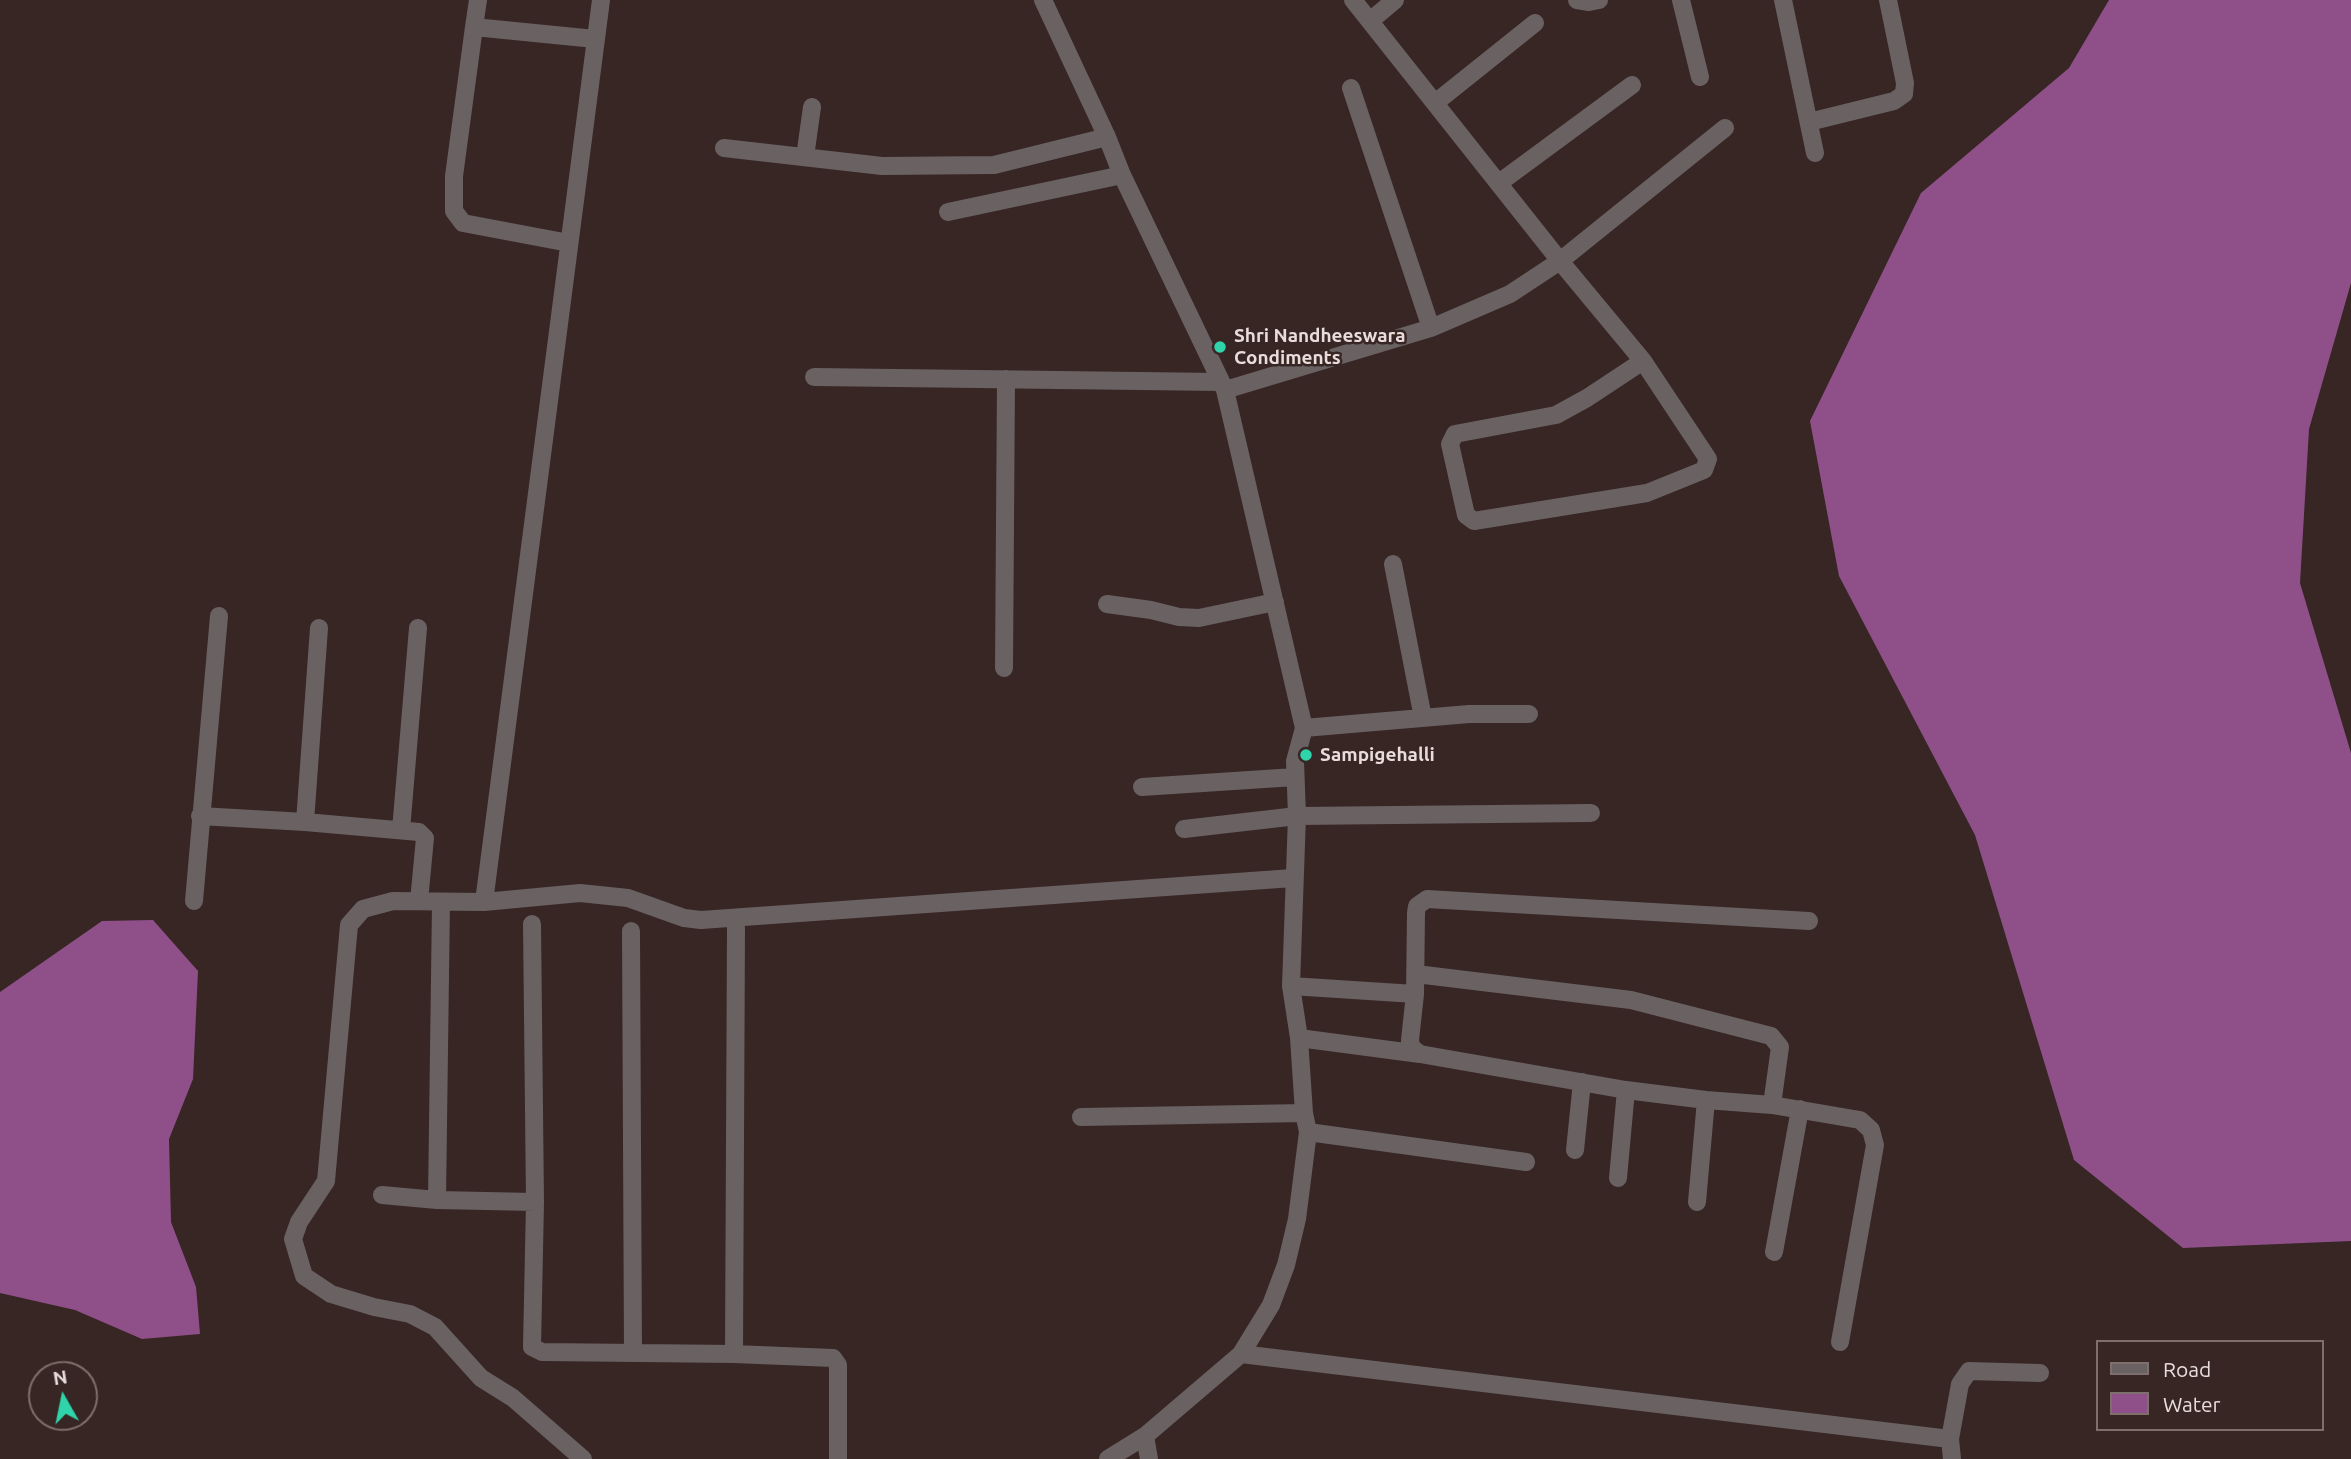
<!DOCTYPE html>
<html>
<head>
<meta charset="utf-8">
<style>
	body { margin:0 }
	#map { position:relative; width:2351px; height:1459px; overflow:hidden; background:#372623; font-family:Ubuntu,sans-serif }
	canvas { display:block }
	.legend { position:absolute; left:2096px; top:1340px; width:228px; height:91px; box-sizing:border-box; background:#372623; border:2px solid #7e6f6d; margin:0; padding:9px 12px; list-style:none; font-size:21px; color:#e9dddb }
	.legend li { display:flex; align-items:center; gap:14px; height:35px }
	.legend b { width:35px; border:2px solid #7e6f6d }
	.north { position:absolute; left:28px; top:1361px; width:70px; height:70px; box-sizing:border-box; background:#372623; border:2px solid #7e6f6d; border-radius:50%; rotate:351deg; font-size:19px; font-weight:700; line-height:28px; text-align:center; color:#e9dddb }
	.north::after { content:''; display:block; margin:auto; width:24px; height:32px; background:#30d4aa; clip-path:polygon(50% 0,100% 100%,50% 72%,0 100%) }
</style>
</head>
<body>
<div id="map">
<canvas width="2351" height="1459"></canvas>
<ul class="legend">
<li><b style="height:9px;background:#6a6163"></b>Road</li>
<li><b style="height:19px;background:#8f508a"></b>Water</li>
</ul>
<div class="north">N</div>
</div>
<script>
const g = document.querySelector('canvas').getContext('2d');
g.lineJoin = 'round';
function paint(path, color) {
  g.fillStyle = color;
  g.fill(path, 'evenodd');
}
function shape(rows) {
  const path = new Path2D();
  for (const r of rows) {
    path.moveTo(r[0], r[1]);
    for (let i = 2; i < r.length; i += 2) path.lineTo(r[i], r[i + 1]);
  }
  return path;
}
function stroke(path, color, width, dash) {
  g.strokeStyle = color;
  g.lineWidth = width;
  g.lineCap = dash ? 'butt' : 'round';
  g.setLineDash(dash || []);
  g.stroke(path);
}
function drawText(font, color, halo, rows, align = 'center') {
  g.font = font + ' Ubuntu,sans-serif';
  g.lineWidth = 5;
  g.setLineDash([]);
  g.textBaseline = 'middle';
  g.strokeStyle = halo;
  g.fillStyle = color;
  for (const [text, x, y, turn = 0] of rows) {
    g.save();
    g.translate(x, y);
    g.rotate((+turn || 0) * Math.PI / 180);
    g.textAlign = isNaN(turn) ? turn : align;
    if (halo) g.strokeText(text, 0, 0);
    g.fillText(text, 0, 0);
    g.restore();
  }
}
paint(shape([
	[2109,0,2351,0,2351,283,2309,429,2300,583,2351,753,2351,1241,2183,1248,2074,1160,1975,835,1839,576,1810,421,1921,193,2069,68],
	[153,920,198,971,193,1079,169,1139,171,1222,196,1287,200,1334,142,1339,75,1310,0,1293,0,992,102,921]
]), '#8f508a');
stroke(shape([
	[478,0,474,27,595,39],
	[1043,0,1107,137,1122,175,1225,390,1304,728,1295,761,1297,816,1291,986,1299,1038,1304,1113,1308,1132,1297,1219,1286,1265,1271,1305,1241,1354,1145,1436,1108,1459],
	[1353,0,1560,261,1643,361,1708,459,1704,470,1647,493,1474,521,1466,515,1450,444,1455,434,1556,415,1587,398,1643,361],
	[1577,0,1589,2,1599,0],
	[1681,0,1700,77],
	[1783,0,1815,153],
	[1370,21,1395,0],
	[474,27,454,176,454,211,463,223,569,243],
	[1351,88,1431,328],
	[1435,103,1535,23],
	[1809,122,1894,101,1904,94,1905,83,1888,0],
	[724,148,882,166,994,165,1107,137],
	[805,157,812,107],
	[1499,183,1632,85],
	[948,212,1122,175],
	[814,377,1221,382],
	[1225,390,1431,328,1510,294,1560,261,1725,128],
	[1393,564,1423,718],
	[1107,604,1151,610,1179,617,1199,618,1275,602],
	[1004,668,1006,379],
	[1304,728,1469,714,1529,714],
	[1142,787,1295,777],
	[200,816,305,822,419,832,425,838,419,901],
	[305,822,319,628],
	[1184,829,1297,816,1591,813],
	[401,830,418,628],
	[194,901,219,616],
	[441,902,437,1200,535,1202,532,1347,542,1352,734,1354,833,1358,838,1365,838,1459],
	[484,902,601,0],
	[1809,921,1427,899,1417,906,1416,913,1415,994,1410,1040,1411,1047,1420,1054,1626,1090,1706,1100,1772,1105,1860,1120,1871,1130,1875,1145,1840,1342],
	[532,924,535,1202],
	[631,931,633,1353],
	[1416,974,1631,1000,1771,1036,1780,1047,1772,1105],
	[1291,986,1415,994],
	[1299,1038,1420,1054],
	[1081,1117,1304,1113],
	[1308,1132,1526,1162],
	[1575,1150,1582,1082],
	[1618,1178,1626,1090],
	[382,1195,437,1200],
	[1697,1202,1706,1100],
	[1774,1252,1800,1109],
	[734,1354,736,928],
	[1241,1354,1950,1439,1952,1459],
	[1145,1436,1149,1459],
	[1950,1439,1960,1384,1969,1371,2040,1373],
	[583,1459,513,1398,481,1378,435,1327,410,1314,374,1307,331,1294,304,1276,293,1239,299,1222,326,1181,349,925,363,909,393,901,484,902,580,893,628,898,684,918,701,920,1293,878]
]), '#6a6163', 18);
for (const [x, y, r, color] of [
	[1220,347,7,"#30d4aa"],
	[1306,755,7,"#30d4aa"]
]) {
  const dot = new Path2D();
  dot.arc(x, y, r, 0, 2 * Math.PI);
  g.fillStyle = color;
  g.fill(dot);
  stroke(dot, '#372623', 2.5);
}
drawText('bold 19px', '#e9dddb', '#372623', [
	["Shri Nandheeswara",1234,336],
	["Condiments",1234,358],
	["Sampigehalli",1320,755]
], 'left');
</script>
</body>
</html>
